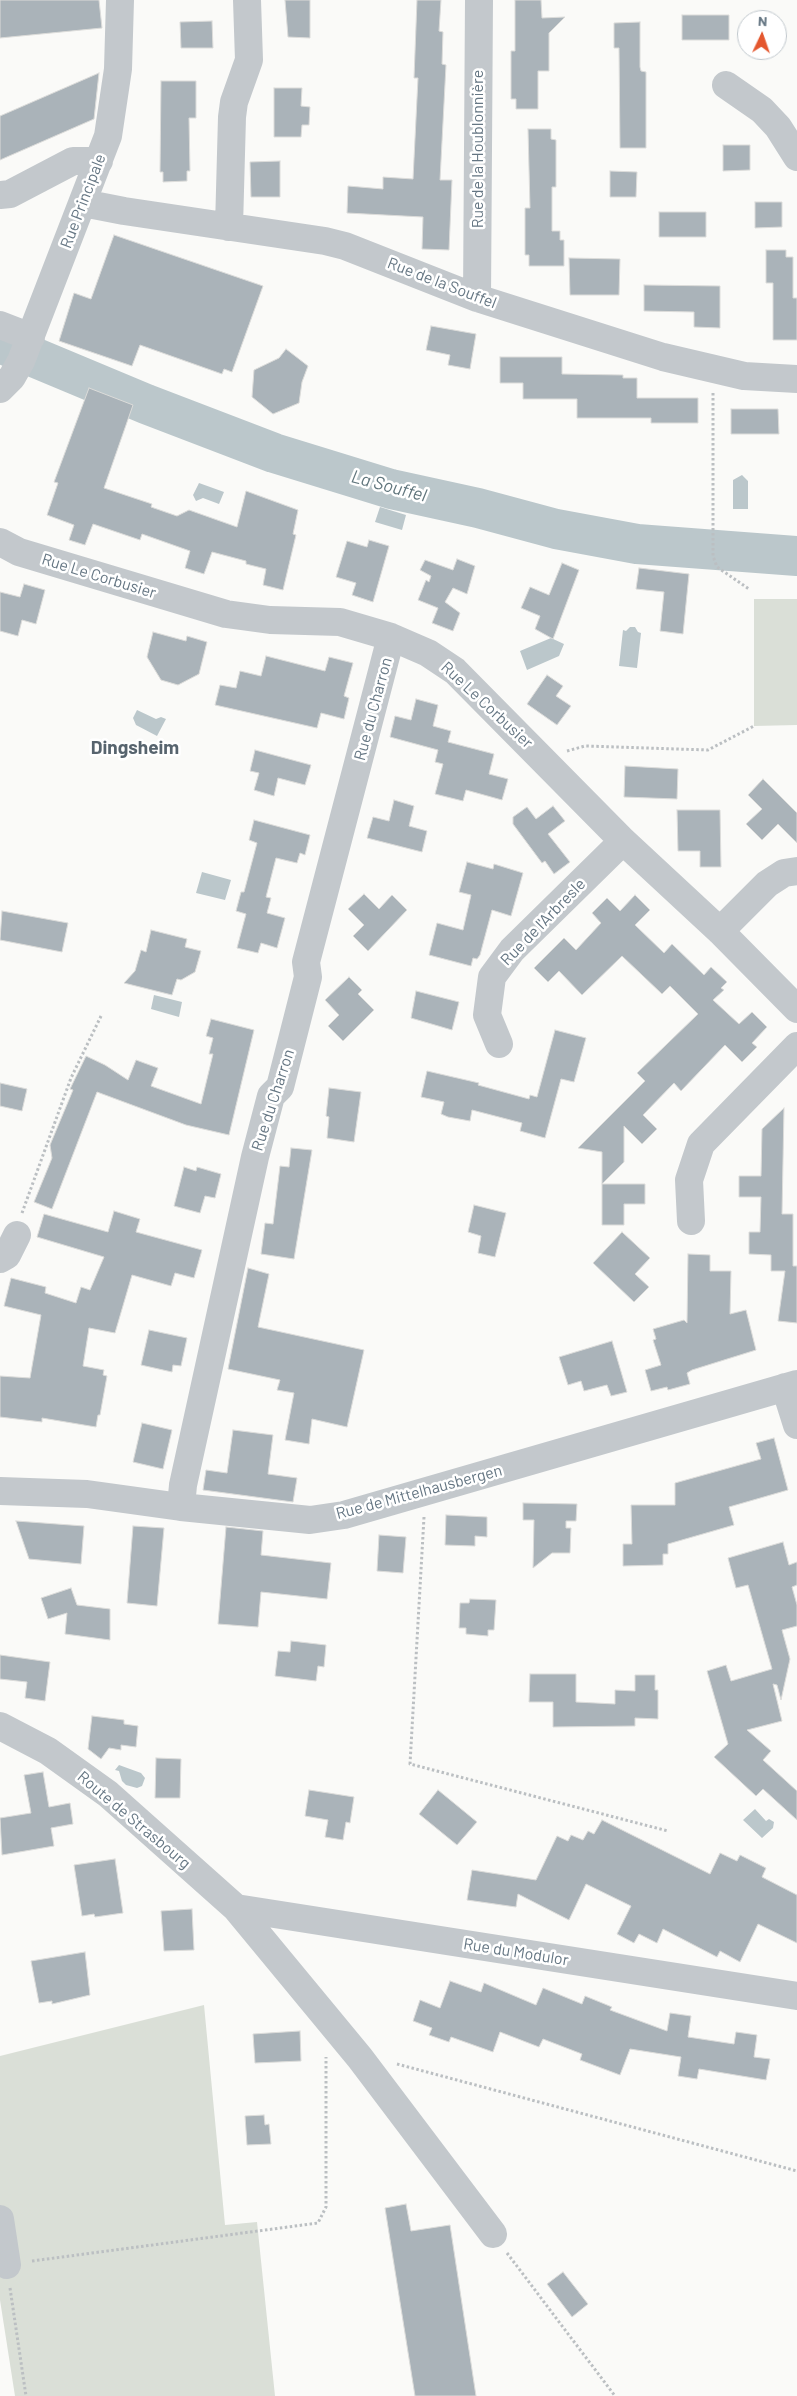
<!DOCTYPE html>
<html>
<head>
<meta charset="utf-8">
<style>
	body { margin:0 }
	#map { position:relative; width:797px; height:2396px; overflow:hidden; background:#fafaf8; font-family:Barlow,sans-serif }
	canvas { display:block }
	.north { position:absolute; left:737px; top:10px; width:50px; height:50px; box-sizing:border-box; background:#fff; border:1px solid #c1c8cd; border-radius:50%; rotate:3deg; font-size:14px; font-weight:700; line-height:20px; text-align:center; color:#657683 }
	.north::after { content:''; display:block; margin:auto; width:18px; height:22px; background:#e4572e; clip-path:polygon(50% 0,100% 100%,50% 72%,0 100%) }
</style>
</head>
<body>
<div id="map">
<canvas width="797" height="2396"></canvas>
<div class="north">N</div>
</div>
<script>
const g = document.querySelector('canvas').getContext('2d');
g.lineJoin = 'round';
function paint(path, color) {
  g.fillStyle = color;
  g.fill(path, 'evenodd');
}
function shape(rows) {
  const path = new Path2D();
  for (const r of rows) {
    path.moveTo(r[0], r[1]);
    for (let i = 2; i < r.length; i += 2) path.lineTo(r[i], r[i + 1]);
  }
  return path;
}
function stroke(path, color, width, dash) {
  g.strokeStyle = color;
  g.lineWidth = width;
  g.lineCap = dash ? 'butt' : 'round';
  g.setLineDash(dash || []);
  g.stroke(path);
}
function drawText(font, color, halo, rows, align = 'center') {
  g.font = font + ' Barlow,sans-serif';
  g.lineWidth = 5;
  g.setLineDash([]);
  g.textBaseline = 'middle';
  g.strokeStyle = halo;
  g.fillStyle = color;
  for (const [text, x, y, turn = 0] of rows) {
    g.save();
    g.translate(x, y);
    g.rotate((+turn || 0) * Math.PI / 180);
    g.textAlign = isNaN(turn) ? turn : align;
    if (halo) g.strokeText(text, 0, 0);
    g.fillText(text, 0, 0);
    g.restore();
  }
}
paint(shape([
	[754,599,797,599,797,725,754,726],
	[204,2005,225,2225,257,2222,275,2396,15,2396,0,2300,0,2056]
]), '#dadfd7');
paint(shape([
	[742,475,748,481,748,509,733,509,733,480],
	[199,483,224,492,219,504,203,498,196,501,193,495],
	[380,507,406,515,402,530,375,522],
	[630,627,635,627,638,632,641,633,637,668,619,666,623,630,626,631],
	[551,638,564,644,559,656,527,670,520,651],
	[137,710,156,719,161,717,166,719,157,736,136,725,133,718],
	[202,872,231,880,225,900,196,893],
	[154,995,182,1002,179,1017,151,1009],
	[119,1765,141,1773,145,1778,142,1786,137,1788,126,1785,122,1781,119,1771,115,1770],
	[755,1809,766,1821,769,1819,774,1822,773,1828,762,1838,743,1820]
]), '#bbc7cb');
stroke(shape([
	[0,343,146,404,274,453,391,489,478,508,556,529,637,544,797,556]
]), '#bbc7cb', 40);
const building = shape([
	[0,0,99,0,102,28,0,38,0,0],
	[285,0,310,0,310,38,288,37,285,0],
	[417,0,441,0,439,31,443,32,442,64,446,65,440,180,452,180,449,250,422,249,423,217,347,213,348,186,383,189,383,177,413,179,418,78,414,78,417,0],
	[515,0,541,0,542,18,565,17,549,33,549,71,538,71,538,109,516,109,516,99,511,99,511,51,515,51,515,0],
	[682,15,729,15,729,40,682,40,682,15],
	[212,21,213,48,181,48,180,22,212,21],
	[640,22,640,67,641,71,646,72,646,148,620,148,619,48,614,48,614,23,640,22],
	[99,73,94,119,0,160,0,116,99,73],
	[161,81,196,81,196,118,189,118,190,171,187,171,187,181,163,182,163,172,160,172,161,81],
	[274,88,302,88,301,106,310,107,309,125,302,125,301,137,274,137,274,88],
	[528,129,551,129,551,139,556,140,556,187,552,187,552,231,560,231,560,240,564,240,564,266,529,266,529,255,525,255,525,208,530,208,528,129],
	[723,145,750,145,750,170,723,171,723,145],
	[280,161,280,197,251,197,250,162,280,161],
	[610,171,637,172,636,197,610,197,610,171],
	[755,202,782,202,782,227,755,228,755,202],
	[659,212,706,212,706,237,659,237,659,212],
	[114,235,263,286,232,372,224,369,222,374,140,345,132,366,59,341,74,293,91,299,114,235],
	[766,250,786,250,786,257,793,257,793,298,797,298,797,340,773,340,773,283,766,283,766,250],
	[569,258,620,259,619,295,570,295,569,258],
	[644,285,720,286,720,328,694,327,694,312,644,311,644,285],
	[431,326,476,334,470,369,448,365,450,355,426,350,431,326],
	[286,349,308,366,302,382,299,403,273,414,252,397,254,370,279,358,286,349],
	[500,357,562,357,562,374,623,375,623,378,637,378,637,398,698,398,698,423,651,423,651,418,577,418,577,399,523,399,523,383,500,383,500,357],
	[89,388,133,405,104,488,152,504,151,507,177,516,189,510,237,527,246,491,298,510,293,534,296,535,283,590,263,585,266,569,246,564,246,561,212,552,204,574,185,568,190,551,142,534,140,540,93,524,85,545,69,540,74,525,47,515,58,483,54,482,89,388],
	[731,409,778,409,779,434,731,434,731,409],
	[369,540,389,546,373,602,352,595,356,583,336,577,347,541,367,547,369,540],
	[457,559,475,566,467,594,453,588,445,602,460,613,453,631,432,623,438,608,418,600,426,580,429,582,431,576,420,570,425,560,453,570,457,559],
	[562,563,579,570,553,639,535,629,540,616,521,608,530,587,549,595,562,563],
	[639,568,689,574,683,634,660,631,664,592,636,589,639,568],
	[24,584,45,590,36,624,22,620,18,636,0,631,0,592,20,597,24,584],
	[153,632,186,641,187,636,207,642,199,674,178,685,161,680,147,657,153,632],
	[266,656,325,671,329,657,353,663,344,696,349,698,344,719,321,713,317,728,215,705,220,685,236,688,240,671,261,676,266,656],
	[547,675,563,686,556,696,571,706,557,725,527,704,547,675],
	[416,699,438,705,433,726,451,731,448,742,494,754,489,774,508,779,502,800,466,790,463,801,435,794,443,764,435,762,438,750,390,737,395,716,411,720,416,699],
	[255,750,311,765,305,785,278,778,274,796,254,790,259,773,250,771,255,750],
	[625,766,678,769,677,799,624,797,625,766],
	[763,779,797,813,797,843,778,824,762,840,746,824,762,809,748,795,763,779],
	[394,800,414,806,409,826,427,831,422,852,367,838,373,817,389,821,394,800],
	[553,806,565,821,548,834,570,862,554,874,545,861,542,863,513,824,513,817,527,807,536,819,553,806],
	[677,810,720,810,721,867,700,867,700,851,678,851,677,810],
	[254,820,310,835,305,855,300,853,297,863,276,858,266,897,271,898,267,913,285,918,277,948,261,943,258,953,237,948,246,914,236,911,241,892,244,892,257,843,249,840,254,820],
	[467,862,493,869,494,864,523,873,511,916,492,910,480,955,477,959,473,958,471,966,429,955,437,923,463,930,471,895,459,892,467,862],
	[364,894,379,909,392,895,407,910,368,951,353,936,364,925,348,909,364,894],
	[635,895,650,910,635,925,664,953,672,944,704,975,711,967,727,982,721,988,724,990,713,1000,739,1024,752,1012,767,1027,752,1043,757,1047,742,1062,725,1045,681,1091,674,1083,643,1115,657,1129,642,1144,624,1126,624,1162,602,1184,602,1152,578,1148,645,1081,637,1073,698,1014,670,986,662,994,622,956,582,995,559,971,548,982,534,968,564,938,576,950,601,923,592,913,607,898,620,911,635,895],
	[2,911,68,923,62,952,0,940,2,911],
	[151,930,187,939,185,947,201,951,195,972,181,980,177,979,172,995,124,983,135,971,141,950,146,952,151,930],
	[349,977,362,990,358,994,374,1010,343,1041,328,1026,339,1015,325,1000,349,977],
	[416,991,459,1002,452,1030,411,1018,416,991],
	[211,1019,254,1030,229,1135,186,1125,97,1092,52,1209,34,1202,52,1158,50,1145,73,1090,70,1089,86,1056,105,1065,128,1080,136,1060,158,1068,151,1086,201,1104,213,1054,209,1054,213,1038,206,1036,211,1019],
	[555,1030,586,1038,574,1082,561,1079,545,1138,520,1131,522,1123,472,1110,470,1121,448,1117,441,1114,444,1102,421,1097,427,1071,479,1083,478,1085,529,1099,530,1095,537,1097,555,1030],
	[0,1083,27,1089,22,1111,0,1106,0,1083],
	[329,1088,361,1092,354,1142,327,1138,329,1117,326,1116,329,1088],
	[784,1108,782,1214,793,1214,793,1266,797,1266,797,1323,778,1321,785,1271,771,1271,771,1255,749,1254,749,1232,760,1232,761,1197,739,1197,739,1176,761,1176,762,1129,784,1108],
	[291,1148,312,1150,294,1259,261,1254,265,1223,273,1224,280,1166,289,1167,291,1148],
	[184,1167,196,1171,197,1167,221,1174,215,1198,205,1196,200,1213,174,1206,184,1167],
	[602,1184,645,1184,645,1204,624,1204,624,1225,602,1225,602,1184],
	[474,1205,506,1213,495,1257,478,1253,481,1236,468,1232,474,1205],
	[114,1211,140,1219,136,1232,202,1250,194,1278,175,1273,171,1286,132,1275,115,1333,89,1328,83,1366,104,1370,103,1375,107,1376,100,1415,98,1415,96,1427,42,1418,42,1422,0,1417,0,1376,30,1378,41,1315,4,1306,11,1278,46,1287,45,1293,76,1303,81,1287,90,1290,104,1257,37,1237,44,1214,108,1232,114,1211],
	[622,1232,650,1258,635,1274,649,1287,634,1302,593,1263,622,1232],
	[688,1254,710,1255,710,1271,731,1271,730,1314,746,1310,756,1350,692,1370,687,1373,690,1384,668,1390,667,1387,651,1391,645,1370,661,1365,653,1340,656,1339,653,1329,684,1320,687,1323,688,1254],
	[248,1268,269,1274,258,1327,364,1350,347,1427,312,1419,309,1444,285,1440,294,1393,277,1390,280,1380,228,1369,248,1268],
	[149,1330,187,1338,181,1366,173,1365,172,1372,141,1365,149,1330],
	[612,1341,627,1392,611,1396,607,1385,584,1391,581,1381,568,1385,559,1357,612,1341],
	[142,1423,172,1430,163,1469,133,1462,142,1423],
	[233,1430,273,1435,268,1474,297,1478,293,1502,203,1490,206,1470,227,1473,233,1430],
	[774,1438,788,1490,729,1507,734,1525,668,1544,668,1554,663,1554,663,1565,623,1566,623,1544,632,1544,631,1505,675,1505,675,1483,761,1459,756,1443,774,1438],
	[523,1503,577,1504,576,1521,566,1521,566,1528,571,1528,570,1553,552,1553,533,1568,534,1520,523,1520,523,1503],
	[446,1515,487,1517,487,1537,475,1536,475,1546,445,1545,446,1515],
	[16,1521,84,1526,81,1564,29,1559,16,1521],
	[133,1526,164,1528,157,1606,127,1603,133,1526],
	[226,1527,263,1531,261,1555,331,1563,327,1599,261,1592,258,1627,218,1624,226,1527],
	[379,1535,406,1537,403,1573,377,1571,379,1535],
	[783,1542,789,1565,797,1562,797,1585,792,1587,797,1605,797,1626,782,1630,790,1659,781,1700,777,1685,773,1684,782,1721,747,1730,771,1751,763,1760,797,1791,797,1820,763,1789,756,1796,714,1757,728,1744,707,1671,726,1665,731,1681,772,1669,748,1585,736,1588,728,1558,783,1542],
	[71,1588,77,1605,110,1609,110,1640,65,1634,67,1613,48,1619,41,1598,71,1588],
	[470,1599,496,1600,494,1630,488,1630,488,1636,466,1634,466,1628,459,1628,460,1603,469,1603,470,1599],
	[291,1641,326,1645,324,1667,318,1666,316,1681,275,1676,278,1651,290,1652,291,1641],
	[0,1655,50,1662,45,1701,25,1698,27,1682,0,1679,0,1655],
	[530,1674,576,1674,576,1702,615,1704,615,1690,635,1691,635,1675,655,1675,655,1690,658,1690,658,1719,635,1718,635,1726,553,1727,553,1702,529,1702,530,1674],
	[92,1716,124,1720,124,1724,138,1726,136,1747,121,1745,121,1750,109,1748,101,1759,88,1749,92,1716],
	[156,1758,181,1759,180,1798,155,1798,156,1758],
	[43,1772,49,1807,70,1803,73,1824,51,1828,54,1846,2,1855,0,1818,31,1813,24,1775,43,1772],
	[309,1790,354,1797,350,1823,346,1822,343,1840,325,1837,328,1820,305,1816,309,1790],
	[438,1790,477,1822,457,1845,419,1814,438,1790],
	[602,1820,710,1874,720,1853,737,1861,740,1855,766,1868,762,1877,797,1895,797,1943,758,1924,740,1962,720,1951,717,1957,663,1929,657,1943,639,1934,634,1943,617,1934,631,1906,586,1884,569,1920,518,1894,516,1907,467,1900,472,1870,536,1880,557,1836,568,1841,571,1835,583,1840,588,1831,594,1834,602,1820],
	[115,1859,123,1913,95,1917,94,1914,82,1916,74,1865,115,1859],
	[192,1909,194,1950,164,1951,161,1911,192,1909],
	[85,1952,90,1995,52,2004,52,2001,39,2003,31,1961,85,1952],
	[450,1981,481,1992,484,1983,536,2005,543,1988,582,2004,585,1996,612,2007,610,2010,667,2031,670,2013,691,2016,688,2037,734,2044,736,2032,757,2035,754,2057,770,2059,766,2080,699,2069,697,2079,678,2076,681,2057,630,2049,620,2075,580,2060,582,2054,543,2039,539,2047,500,2032,493,2052,451,2037,449,2042,429,2035,432,2028,413,2021,420,2000,440,2008,450,1981],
	[300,2031,301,2061,255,2063,253,2034,300,2031],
	[264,2115,265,2125,269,2124,271,2144,247,2145,245,2116,264,2115],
	[406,2204,411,2231,450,2225,476,2396,415,2396,385,2208,406,2204],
	[563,2272,588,2304,572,2317,547,2284,563,2272]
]);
paint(building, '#aab3b9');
stroke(building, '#dcdcda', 1);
stroke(shape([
	[713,393,713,556,717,567,749,589],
	[567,751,585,746,708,750,754,726],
	[22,1213,71,1078,102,1014],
	[424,1517,410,1764,668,1831],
	[397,2064,797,2171],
	[507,2253,615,2396],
	[32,2261,318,2223,326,2207,326,2057],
	[10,2288,26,2396]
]), '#bbbfc2', 3, [2.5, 2.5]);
stroke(shape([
	[726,85,762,110,778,127,797,157],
	[0,195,10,194,73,161,99,161],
	[83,203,124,211,325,241,345,246,477,298,663,357,744,376,797,379],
	[229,227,232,117,234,102,249,60,247,0],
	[477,298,479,0],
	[0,325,31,337],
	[0,389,12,377,21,361,108,136,118,69,120,0],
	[0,542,19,552,226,614,270,620,340,622,391,637,428,653,455,671,623,841,720,931,797,1009],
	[720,931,767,884,784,873,797,871],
	[499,1044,487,1015,492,977,512,950,623,841],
	[691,1221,689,1180,701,1144,797,1046],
	[0,1259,7,1255,17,1235],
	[785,1387,797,1425],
	[0,1491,87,1494,181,1507,310,1520,344,1515,797,1384],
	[181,1507,183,1485,255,1157,271,1096,280,1087,308,977,306,962,391,637],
	[0,1726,48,1751,108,1794,236,1908,360,2058,493,2234],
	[236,1908,797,1996],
	[0,2219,7,2265]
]), '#c3c8cc', 28);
drawText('16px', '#657683', '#fff', [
	["Rue de la Houblonnière",478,149,-90],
	["Rue Principale",83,201,-69],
	["Rue de la Souffel",442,283,21],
	["Rue Le Corbusier",99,576,17],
	["Rue Le Corbusier",487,705,43],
	["Rue du Charron",373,709,-75],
	["Rue de l'Arbresle",543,922,-46],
	["Rue du Charron",273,1100,-72],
	["Rue de Mittelhausbergen",419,1492,-15],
	["Route de Strasbourg",134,1820,40],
	["Rue du Modulor",516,1952,9]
]);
drawText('italic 18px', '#60757c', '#fff', [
	["La Souffel",389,486,15]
]);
drawText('bold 19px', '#57646e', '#fff', [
	["Dingsheim",135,748]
]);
</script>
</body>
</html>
